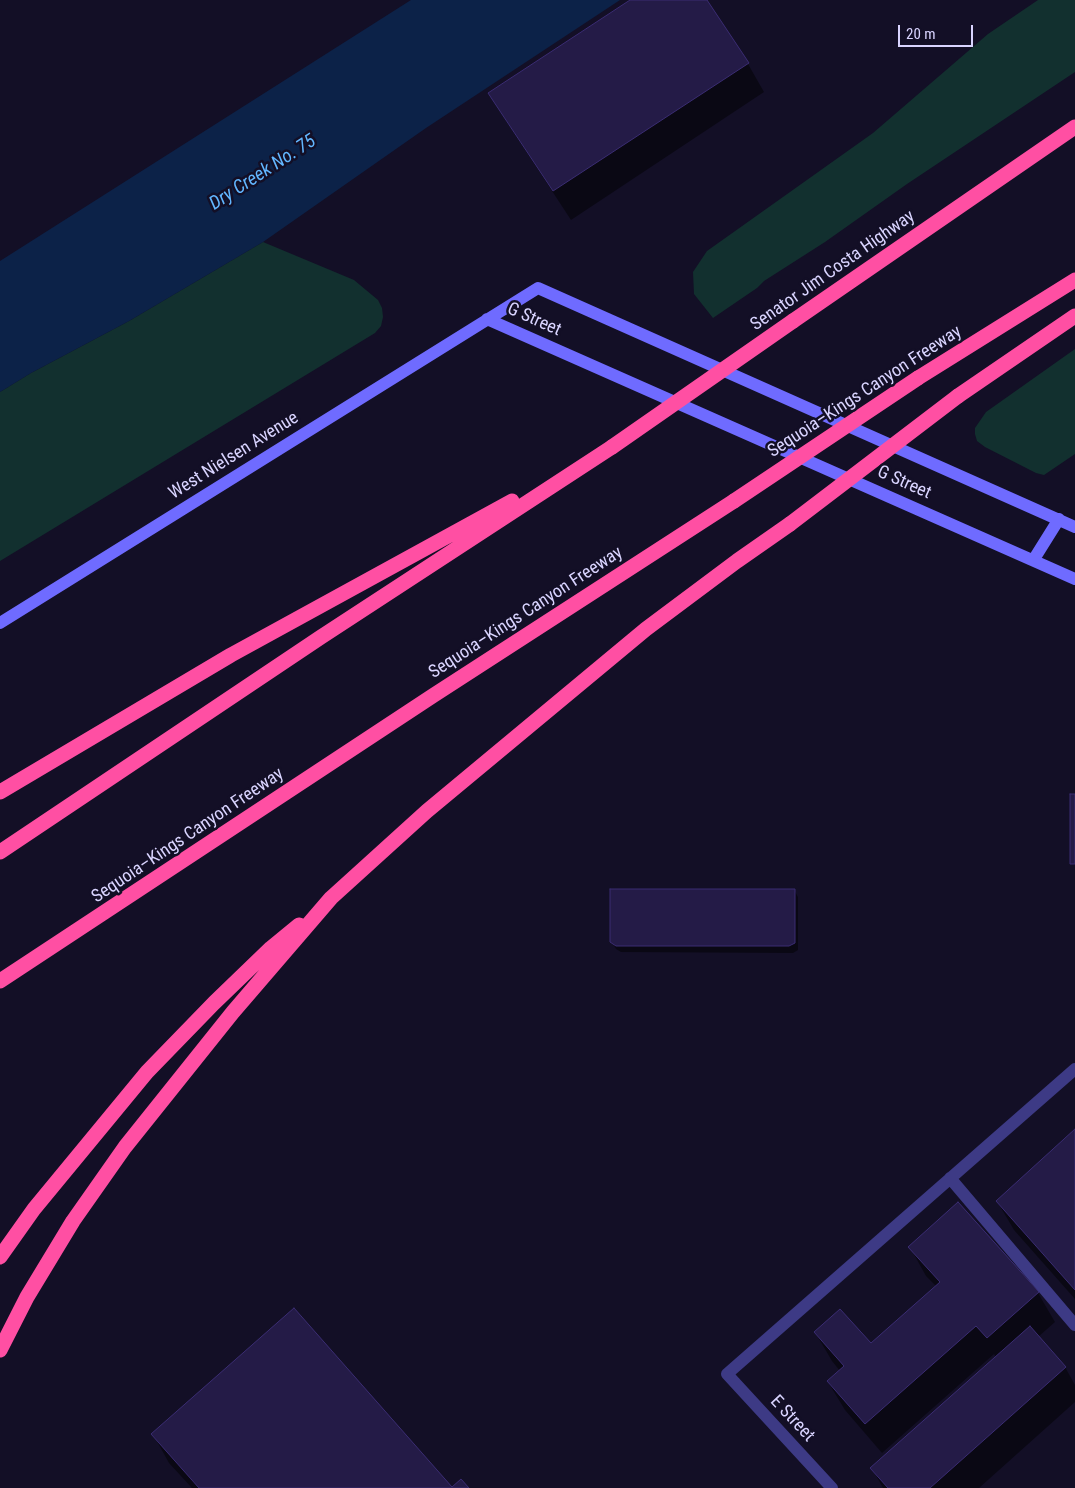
<!DOCTYPE html>
<html>
<head>
<meta charset="utf-8">
<style>
	body { margin:0 }
	#map { position:relative; width:1075px; height:1488px; overflow:hidden; background:#130f26; font-family:"Roboto Condensed",sans-serif }
	canvas { display:block }
	.scale { position:absolute; left:898px; top:25px; width:75px; height:22px; box-sizing:border-box; border:2px solid #d9d4ff; border-top:0; padding-left:6px; font-size:15px; line-height:18px; white-space:nowrap; color:#d9d4ff; -webkit-text-stroke:4px #130f26; paint-order:stroke }
</style>
</head>
<body>
<div id="map">
<canvas width="1075" height="1488"></canvas>
<div class="scale">20 m</div>
</div>
<script>
const g = document.querySelector('canvas').getContext('2d');
g.lineJoin = 'round';
function paint(path, color) {
  g.fillStyle = color;
  g.fill(path, 'evenodd');
}
function shape(rows) {
  const path = new Path2D();
  for (const r of rows) {
    path.moveTo(r[0], r[1]);
    for (let i = 2; i < r.length; i += 2) path.lineTo(r[i], r[i + 1]);
  }
  return path;
}
function stroke(path, color, width, dash) {
  g.strokeStyle = color;
  g.lineWidth = width;
  g.lineCap = dash ? 'butt' : 'round';
  g.setLineDash(dash || []);
  g.stroke(path);
}
function drawText(font, color, halo, rows, align = 'center') {
  g.font = font + ' "Roboto Condensed",sans-serif';
  g.lineWidth = 5;
  g.setLineDash([]);
  g.textBaseline = 'middle';
  g.strokeStyle = halo;
  g.fillStyle = color;
  for (const [text, x, y, turn = 0] of rows) {
    g.save();
    g.translate(x, y);
    g.rotate((+turn || 0) * Math.PI / 180);
    g.textAlign = isNaN(turn) ? turn : align;
    if (halo) g.strokeText(text, 0, 0);
    g.fillText(text, 0, 0);
    g.restore();
  }
}
paint(shape([
	[1038,0,1075,0,1075,72,907,184,825,242,764,281,757,288,713,318,694,294,693,272,707,251,873,133,988,34],
	[263,242,354,280,378,300,382,308,383,317,381,326,375,333,0,561,0,392,31,373,129,321],
	[1075,349,1075,454,1044,475,1036,473,985,447,977,441,975,434,975,428,986,412]
]), '#12302f');
paint(shape([
	[411,0,620,0,426,128,263,242,129,321,31,373,0,392,0,261]
]), '#0c2248');
paint(shape([
	[633,0,706,0,748,64,764,92,571,220,507,122,490,94],
	[794,890,798,897,798,950,793,953,621,952,616,949,612,942],
	[1075,1131,1075,1299,1014,1230,997,1201],
	[958,1203,1038,1293,1055,1322,1038,1337,1065,1367,1075,1385,1075,1402,979,1488,883,1488,872,1468,996,1357,994,1354,882,1453,845,1410,828,1382,840,1371,832,1361,815,1332,871,1345,937,1287,926,1276,910,1247],
	[153,1434,451,1488,192,1488,169,1463]
]), '#0007');
const building = shape([
	[630,0,707,0,749,63,553,191,488,93,630,0],
	[1070,794,1075,794,1075,864,1070,864,1070,794],
	[610,889,795,889,795,943,789,946,616,946,610,942,610,889],
	[1075,1129,1075,1290,996,1201,1075,1129],
	[958,1202,1039,1292,987,1338,976,1326,865,1424,827,1381,844,1366,814,1332,840,1309,871,1343,940,1282,908,1247,958,1202],
	[294,1308,452,1487,461,1479,469,1488,199,1488,151,1434,294,1308],
	[1030,1326,1066,1367,930,1488,888,1488,870,1468,1030,1326]
]);
paint(building, '#241b47');
stroke(building, '#3b2d73', 1);
stroke(shape([
	[950,1178,1075,1325],
	[832,1488,727,1374,1075,1069]
]), '#3d3a85', 12);
stroke(shape([
	[487,319,1075,579],
	[1034,559,1059,519],
	[0,623,538,288,1075,527]
]), '#6f6bff', 12);
stroke(shape([
	[793,321,1075,127],
	[918,378,1075,280],
	[958,396,1075,316],
	[0,792,231,655,512,501],
	[0,852,321,637,612,447],
	[0,981,434,695,734,501],
	[0,1257,34,1209,147,1072,214,1003,271,948,299,925],
	[0,1350,27,1297,73,1221,125,1147,233,1012,331,898,427,811,646,629,737,561,790,524]
]), '#ff4fa3', 15);
stroke(shape([
	[612,447,793,321],
	[734,501,918,378],
	[790,524,958,396]
]), '#ff4fa3', 15);
drawText('18px', '#d9d4ff', '#130f26', [
	["Senator Jim Costa Highway",833,271,-35],
	["G Street",534,320,24],
	["Sequoia–Kings Canyon Freeway",865,392,-33],
	["West Nielsen Avenue",234,456,-32],
	["G Street",904,483,24],
	["Sequoia–Kings Canyon Freeway",526,613,-33],
	["Sequoia–Kings Canyon Freeway",188,836,-34],
	["E Street",792,1419,47]
]);
drawText('italic 19px', '#62b6ff', '#130f26', [
	["Dry Creek No. 75",263,173,-33]
]);
</script>
</body>
</html>
